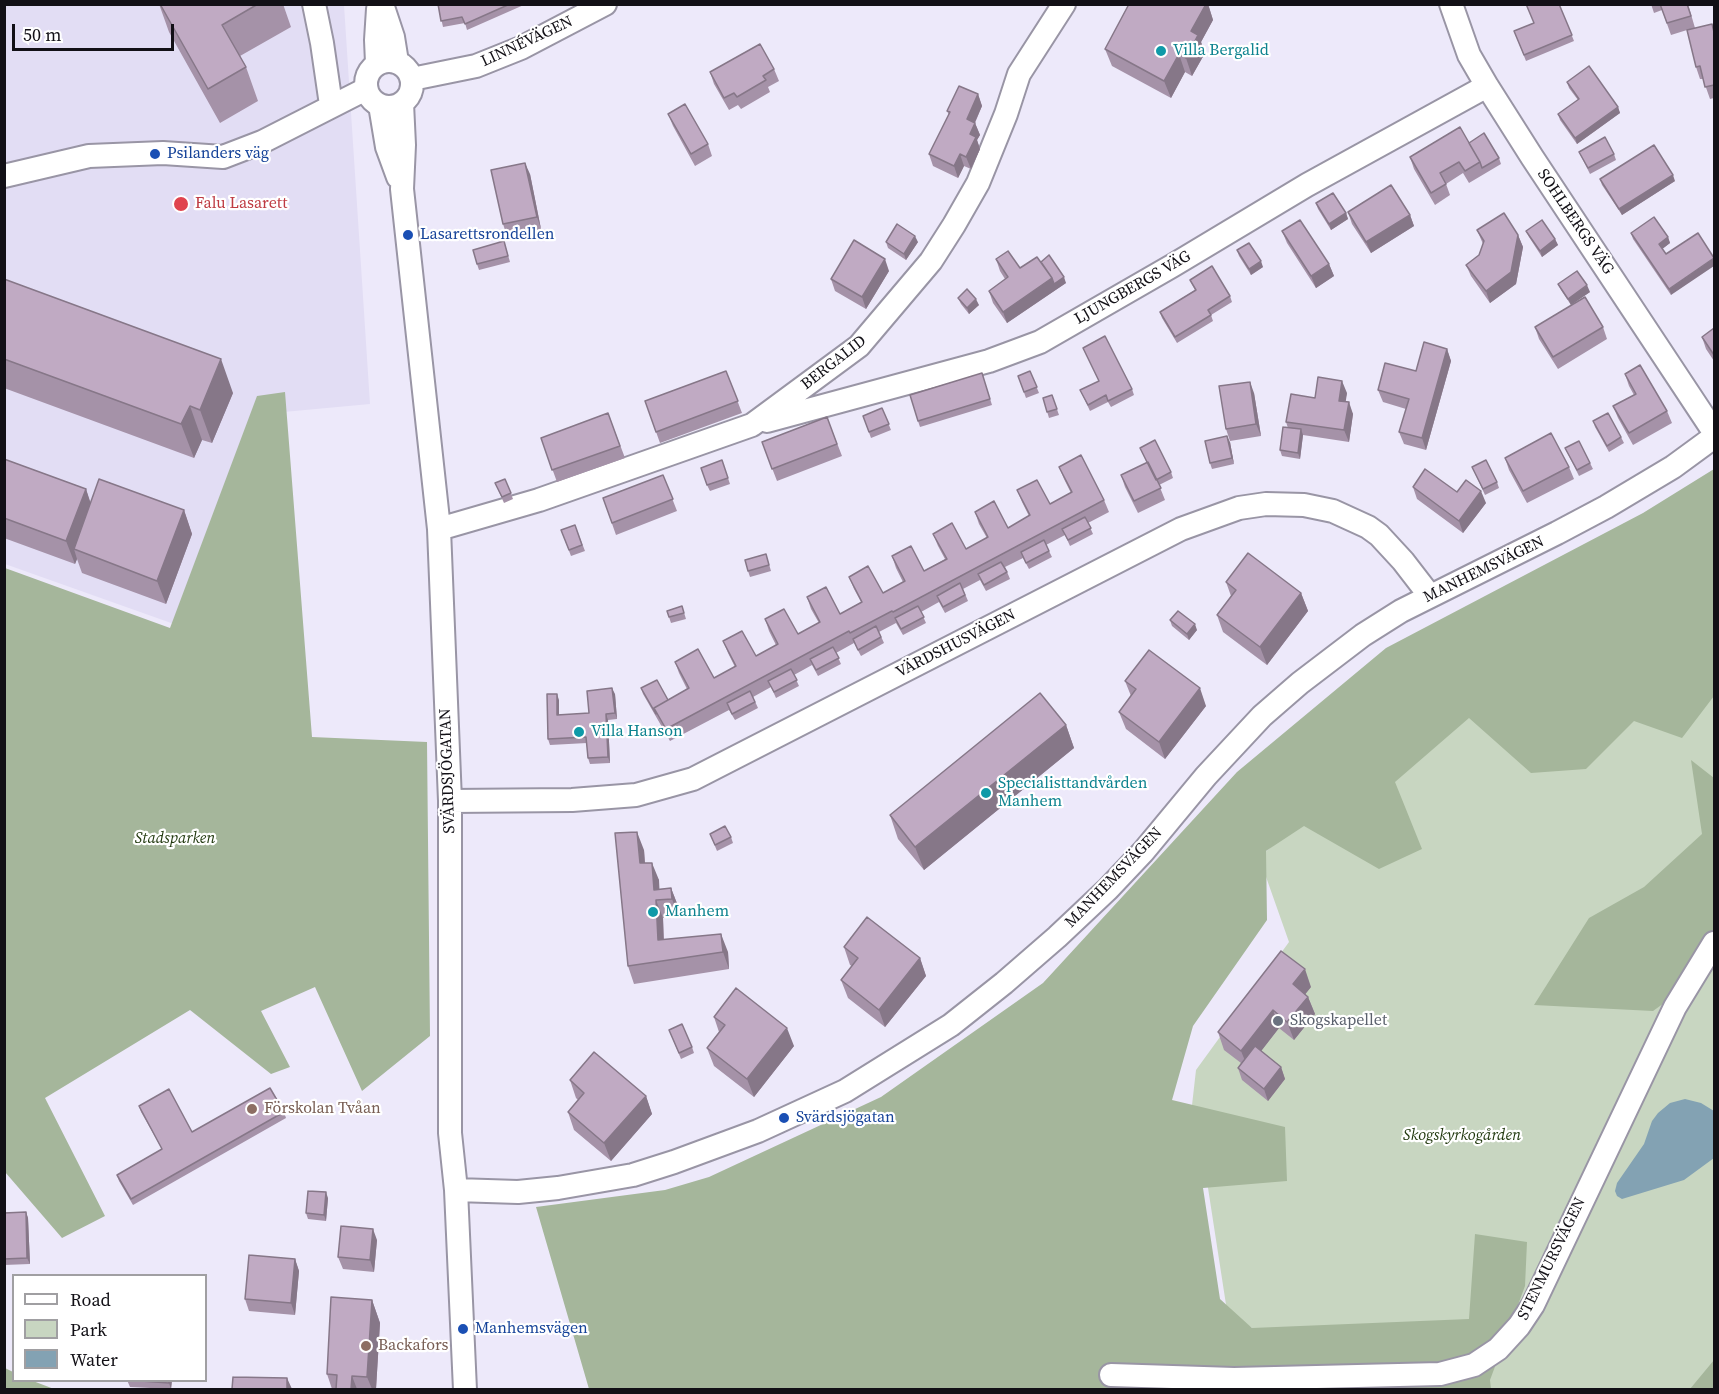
<!DOCTYPE html>
<html>
<head>
<meta charset="utf-8">
<style>
	body { margin:0 }
	#map { position:relative; width:1719px; height:1394px; overflow:hidden; background:#ede9fa; font-family:"Source Serif 4",serif }
	canvas { display:block }
	.frame { position:absolute; inset:0; border:6px solid #121016; pointer-events:none }
	.legend { position:absolute; left:12px; top:1274px; width:195px; height:108px; box-sizing:border-box; background:#fff; border:2px solid #a09fa2; margin:0; padding:8px 10px; list-style:none; font-size:18px; color:#121016 }
	.legend li { display:flex; align-items:center; gap:12px; height:30px }
	.legend b { width:30px; border:2px solid #a09fa2 }
	.scale { position:absolute; left:12px; top:24px; width:162px; height:27px; box-sizing:border-box; border:3px solid #121016; border-top:0; padding-left:8px; font-size:18px; line-height:21px; white-space:nowrap; color:#121016; -webkit-text-stroke:4px #fff; paint-order:stroke }
</style>
</head>
<body>
<div id="map">
<canvas width="1719" height="1394"></canvas>
<div class="frame"></div>
<ul class="legend">
<li><b style="height:8px;background:#fff"></b>Road</li>
<li><b style="height:16px;background:#c8d6c1"></b>Park</li>
<li><b style="height:16px;background:#83a2b3"></b>Water</li>
</ul>
<div class="scale">50 m</div>
</div>
<script>
const g = document.querySelector('canvas').getContext('2d');
g.lineJoin = 'round';
function paint(path, color) {
  g.fillStyle = color;
  g.fill(path, 'evenodd');
}
function shape(rows) {
  const path = new Path2D();
  for (const r of rows) {
    if (r.length === 3) {
      path.moveTo(r[0] + r[2], r[1]);
      path.arc(r[0], r[1], r[2], 0, 2 * Math.PI);
      continue;
    }
    path.moveTo(r[0], r[1]);
    for (let i = 2; i < r.length; i += 2) path.lineTo(r[i], r[i + 1]);
  }
  return path;
}
function stroke(path, color, width, dash) {
  g.strokeStyle = color;
  g.lineWidth = width;
  g.lineCap = dash ? 'butt' : 'round';
  g.setLineDash(dash || []);
  g.stroke(path);
}
function drawText(font, color, halo, rows, align = 'center') {
  g.font = font + ' "Source Serif 4",serif';
  g.lineWidth = 4.5;
  g.setLineDash([]);
  g.textBaseline = 'middle';
  g.strokeStyle = halo;
  g.fillStyle = color;
  for (const [text, x, y, turn = 0] of rows) {
    g.save();
    g.translate(x, y);
    g.rotate((+turn || 0) * Math.PI / 180);
    g.textAlign = isNaN(turn) ? turn : align;
    if (halo) g.strokeText(text, 0, 0);
    g.fillText(text, 0, 0);
    g.restore();
  }
}
paint(shape([
	[5,5,344,5,370,404,262,414,188,629,5,564]
]), '#e2ddf4');
paint(shape([
	[1714,644,1714,1389,1342,1389,1227,1311,1206,1175,1191,1114,1196,1070,1289,942,1259,857,1450,702]
]), '#c8d6c1');
paint(shape([
	[285,392,312,737,427,742,430,1036,362,1091,315,987,261,1011,290,1067,271,1074,190,1010,45,1098,105,1216,62,1238,5,1172,5,568,170,628,257,396],
	[1714,469,1714,696,1682,738,1634,721,1586,769,1531,773,1469,718,1395,782,1422,849,1379,869,1304,826,1266,851,1267,920,1193,1026,1172,1100,1285,1127,1287,1181,1203,1188,1220,1299,1252,1328,1469,1319,1475,1234,1527,1242,1525,1286,1490,1380,1491,1389,589,1389,536,1207,665,1190,709,1177,881,1097,1043,983,1237,772,1386,648,1643,513],
	[1691,760,1714,778,1714,967,1653,1011,1534,1005,1589,918,1644,887,1702,834],
	[1714,1360,1714,1389,1690,1389],
	[5,1368,13,1372,14,1380,33,1381,54,1389,5,1389]
]), '#a5b69b');
paint(shape([
	[1685,1099,1701,1103,1714,1111,1714,1158,1684,1180,1622,1199,1617,1196,1615,1191,1617,1183,1644,1144,1652,1121,1658,1113,1670,1103]
]), '#83a2b3');
const minor = shape([
	[314,4,322,43,331,105],
	[382,4,393,37,397,62],
	[1451,4,1469,55,1487,86,1532,157,1714,432],
	[389,84,23],
	[377,63,376,40,378,9],
	[412,79,476,66,521,48,605,4],
	[402,103,404,145,402,189,439,529,450,801,450,1133,456,1190,465,1390],
	[380,105,387,147,398,177],
	[4,176,89,156,163,153,223,157,262,142,366,89],
	[767,421,989,361,1040,342,1172,266,1307,185,1487,86],
	[439,529,539,500,752,425,859,346,931,261,954,225,978,183,1006,114,1019,74,1064,4],
	[450,801,572,800,636,795,693,779,1181,529,1239,508,1266,504,1304,505,1333,511,1368,527,1379,535,1403,561,1430,596],
	[456,1190,518,1192,558,1188,633,1175,674,1162,758,1131,845,1091,951,1025,1004,983,1057,937,1108,889,1143,852,1206,776,1262,716,1300,683,1363,635,1401,611,1557,533,1606,507,1673,467,1714,437],
	[1111,1375,1234,1379,1440,1374,1474,1365,1498,1349,1519,1326,1533,1305,1675,1007,1714,943]
]);
stroke(minor, '#9995a5', 26);
stroke(minor, '#fff', 22);
paint(shape([
	[159,4,283,4,291,27,240,56,246,67,258,101,220,123,169,32],
	[438,4,526,4,467,30,465,23,443,27],
	[1129,4,1208,4,1213,20,1201,42,1205,53,1192,76,1185,72,1171,98,1112,66,1105,49],
	[1559,4,1574,41,1526,61,1514,31,1534,23],
	[1651,4,1688,4,1695,28,1712,24,1714,29,1714,98,1710,99,1703,79,1700,79,1696,67,1687,30,1671,35,1662,10,1654,13],
	[774,69,779,81,768,87,770,92,741,109,738,105,729,110,714,84,710,72],
	[1567,82,1618,107,1620,113,1577,144,1560,120,1558,114,1578,100,1569,88],
	[978,94,982,106,975,123,980,135,977,140,980,149,971,169,964,166,958,178,933,166,929,154,949,115,947,111],
	[668,114,708,144,712,156,695,166,673,126],
	[1469,143,1499,158,1501,164,1469,183,1463,173,1446,184,1450,195,1435,205,1414,169,1410,157],
	[1579,152,1614,154,1616,160,1590,174],
	[530,174,541,229,507,236,503,224],
	[1600,179,1675,181,1622,215,1602,185],
	[1316,203,1346,213,1348,219,1331,230,1318,209],
	[1348,212,1410,215,1414,226,1371,253,1352,224],
	[1477,230,1518,235,1523,247,1516,284,1490,303,1471,276,1466,265,1479,255,1483,244],
	[1282,231,1329,264,1334,276,1316,288,1287,243],
	[1526,231,1555,239,1558,245,1542,257,1529,237],
	[1631,233,1668,237,1670,243,1662,249,1671,295,1633,239],
	[504,241,510,262,479,270,477,264],
	[886,242,918,242,906,260,888,248],
	[1237,250,1263,267,1251,275,1239,256],
	[996,259,1020,268,1041,262,1066,283,1007,323,993,303,989,291,1005,279,1000,271],
	[889,271,866,309,835,291,831,279],
	[4,279,233,393,212,443,202,440,194,458,4,388],
	[1190,280,1230,296,1232,302,1211,315,1213,321,1177,343,1162,318,1160,312,1195,290],
	[1558,284,1590,292,1571,305,1561,290],
	[958,298,979,305,969,314,961,304],
	[1535,327,1603,327,1607,339,1558,369,1539,339],
	[1714,328,1714,361,1706,349,1702,337],
	[1083,348,1132,389,1134,395,1111,407,1108,402,1090,411,1080,390,1099,381],
	[1447,349,1451,361,1426,450,1404,444,1399,432,1406,409,1383,402,1378,390,1416,371],
	[726,371,742,413,660,443,645,401],
	[1030,371,1039,393,1026,398,1018,376],
	[982,373,992,405,920,427,918,421],
	[1625,374,1667,411,1672,423,1633,445,1618,418,1613,406,1634,395,1629,386],
	[1254,393,1261,436,1230,441,1226,429],
	[1347,393,1345,401,1353,414,1349,442,1303,435,1300,459,1282,456,1280,450,1288,428,1286,422],
	[1052,395,1059,415,1049,418,1043,398],
	[882,408,891,430,871,438,863,416],
	[608,413,625,458,557,482,541,438],
	[827,417,842,456,777,481,762,442],
	[1593,421,1621,437,1624,443,1609,452,1595,427],
	[1230,442,1234,464,1212,469,1210,463],
	[1140,448,1171,472,1173,478,1159,485,1165,500,1138,513,1125,487,1121,475,1147,463],
	[1565,448,1590,463,1593,469,1579,476],
	[1505,458,1569,467,1574,479,1527,503,1509,470],
	[4,459,86,489,90,503,184,510,192,534,166,604,82,573,77,559,75,564,4,538],
	[722,460,730,484,710,491,707,485],
	[1059,467,1104,500,1109,512,1088,523,1093,534,1070,546,1065,535,1046,545,1052,557,1029,569,1023,558,1005,567,1010,579,986,591,980,580,963,589,968,601,945,613,939,602,921,612,926,623,903,635,896,623,879,632,884,643,861,656,854,643,836,653,841,664,818,676,812,665,794,675,799,686,776,698,771,687,753,697,758,708,735,720,729,710,670,741,643,694,641,688,668,700,687,689,679,673,675,662,714,678,735,667,728,653,723,641,756,656,776,645,769,631,765,619,798,634,819,623,811,609,807,597,840,614,861,602,854,589,849,577,883,593,903,582,896,568,892,556,924,571,945,559,938,546,933,534,966,549,987,538,979,524,975,512,1008,528,1029,516,1022,502,1017,490,1050,504,1071,493,1064,479],
	[1472,467,1497,482,1499,488,1485,495],
	[663,475,677,511,616,535,603,498],
	[505,479,513,499,504,503,495,483],
	[1413,487,1457,492,1486,503,1463,533,1417,499],
	[575,525,585,551,571,556,561,530],
	[766,554,771,571,750,577,748,571],
	[1226,582,1301,593,1308,611,1267,665,1223,632,1217,615,1231,596],
	[682,606,686,619,671,623,667,611],
	[1170,620,1197,630,1189,640,1172,626],
	[1125,681,1206,706,1165,759,1126,729,1119,712,1131,696],
	[615,694,617,719,608,720,610,763,590,764,588,758,587,743,550,745,548,739,559,700,559,715,589,713],
	[1066,725,1074,748,924,870,898,839,890,815],
	[710,834,731,837,733,843,717,851],
	[644,850,645,863,659,880,659,889,671,888,678,906,679,917,663,918,664,939,728,952,729,969,634,984,628,966],
	[844,947,920,958,926,976,885,1027,848,998,841,980,852,966,850,965],
	[1311,987,1305,994,1308,997,1315,1014,1294,1040,1279,1028,1261,1051,1281,1067,1285,1079,1268,1101,1242,1080,1238,1068,1241,1063,1224,1050,1218,1032],
	[714,1017,794,1046,754,1097,714,1066,707,1048,719,1032],
	[669,1030,692,1047,694,1053,681,1059],
	[570,1080,646,1096,652,1114,611,1161,574,1130,568,1112,578,1100,576,1098],
	[139,1106,192,1132,284,1112,286,1118,133,1205,119,1181,117,1175,162,1149,141,1112],
	[328,1198,326,1221,308,1219,306,1213],
	[26,1212,28,1218,30,1264,4,1265,4,1213],
	[377,1240,374,1272,343,1269,338,1257],
	[295,1259,299,1271,295,1315,249,1311,245,1299],
	[372,1300,380,1323,376,1389,332,1389,327,1374],
	[127,1380,172,1380,171,1389,130,1387]
]), '#a592a8');
paint(shape([
	[1206,4,1208,4,1213,20,1201,42,1205,53,1192,76,1186,58,1191,31],
	[1179,54,1185,72,1171,98,1164,81],
	[978,94,982,106,971,131,967,119],
	[1618,107,1620,113,1577,144,1575,138],
	[975,123,980,135,977,140,980,149,971,169,966,157,970,134],
	[960,154,964,166,958,178,954,166],
	[525,163,530,174,541,229,537,217],
	[1673,175,1675,181,1622,215,1619,209],
	[1346,213,1348,219,1331,230,1329,224],
	[1410,215,1414,226,1371,253,1366,242],
	[1518,235,1523,247,1516,284,1490,303,1486,291],
	[915,236,918,242,906,260,904,254],
	[1668,237,1670,243,1661,250,1659,244],
	[1555,239,1558,245,1542,257,1540,251],
	[1714,258,1714,266,1671,295,1669,289],
	[885,259,889,271,866,309,862,297],
	[1261,261,1263,267,1251,275,1249,269],
	[1329,264,1334,276,1316,288,1311,276],
	[1064,277,1066,283,1007,323,1003,312,1052,278],
	[1587,285,1590,292,1571,305,1568,299],
	[976,299,979,305,969,314,967,308],
	[1447,349,1451,361,1426,450,1422,438],
	[221,359,233,393,212,443,200,410],
	[1342,381,1347,393,1344,413,1339,401],
	[1250,382,1254,393,1261,436,1256,424],
	[1349,402,1353,414,1349,442,1344,430],
	[190,406,202,440,194,458,181,424],
	[1301,429,1303,435,1300,459,1298,453],
	[1227,436,1230,442,1234,464,1232,458],
	[86,489,94,513,74,549,77,559,75,564,66,541],
	[1481,491,1486,503,1463,533,1459,521],
	[184,510,192,534,166,604,157,581],
	[1301,593,1308,611,1267,665,1260,647],
	[1195,624,1197,630,1189,640,1187,634],
	[612,688,615,694,617,719,615,713],
	[1200,688,1206,706,1165,759,1159,742],
	[557,694,559,700,559,721,557,715],
	[606,714,608,720,610,763,608,757],
	[1066,725,1074,748,924,870,915,847],
	[637,832,644,850,646,881,640,863],
	[652,863,659,880,660,900,654,890],
	[671,888,678,906,679,917,672,899],
	[656,900,663,918,664,958,658,940],
	[721,934,728,952,729,969,723,952],
	[920,958,926,976,885,1027,879,1010],
	[1305,969,1311,987,1299,1002,1293,984],
	[1308,997,1315,1014,1294,1040,1287,1022],
	[1273,1010,1279,1028,1248,1068,1241,1051],
	[787,1028,794,1046,754,1097,747,1079],
	[1281,1067,1285,1079,1268,1101,1264,1089],
	[646,1096,652,1114,611,1161,604,1143],
	[326,1192,328,1198,326,1221,324,1215],
	[26,1212,28,1218,30,1264,27,1258],
	[373,1229,377,1240,374,1272,370,1260],
	[295,1259,299,1271,295,1315,291,1303],
	[372,1300,380,1323,376,1389,372,1389,367,1377],
	[352,1376,357,1389,351,1389],
	[287,1378,292,1389,287,1389],
	[169,1380,172,1380,171,1389,169,1383]
]), '#867788');
const building = shape([
	[160,4,258,4,222,25,246,67,208,89,160,4],
	[438,4,510,4,465,24,462,17,441,21,438,4],
	[1129,4,1206,4,1191,31,1198,35,1186,58,1179,54,1164,81,1105,49,1129,4],
	[1526,4,1559,4,1572,35,1524,55,1514,31,1534,23,1526,4],
	[1660,4,1687,4,1691,16,1667,23,1660,4],
	[1712,24,1714,32,1714,85,1705,87,1700,66,1696,67,1687,30,1712,24],
	[760,44,774,69,763,76,766,80,737,97,734,93,724,98,710,72,760,44],
	[1589,66,1618,107,1575,138,1558,114,1579,99,1567,82,1589,66],
	[959,86,978,94,967,119,975,123,970,134,976,137,966,157,960,154,954,166,929,154,950,112,947,111,959,86],
	[685,104,708,144,691,154,668,114,685,104],
	[1460,127,1480,162,1465,171,1459,162,1440,173,1446,184,1431,193,1410,157,1460,127],
	[1484,133,1499,158,1482,168,1480,162,1469,143,1484,133],
	[1605,137,1614,154,1588,168,1579,152,1605,137],
	[1654,145,1673,175,1619,209,1600,179,1654,145],
	[525,163,537,217,503,224,491,170,525,163],
	[1391,185,1410,215,1366,242,1348,212,1391,185],
	[1333,193,1346,213,1329,224,1316,203,1333,193],
	[1504,213,1518,235,1511,272,1486,291,1466,265,1479,255,1484,241,1477,230,1504,213],
	[1654,217,1668,237,1659,244,1666,254,1698,233,1714,258,1669,289,1631,233,1654,217],
	[1300,220,1329,264,1311,276,1282,231,1300,220],
	[1542,220,1555,239,1540,251,1526,231,1542,220],
	[897,224,915,236,904,254,886,242,897,224],
	[854,240,885,259,862,297,831,279,854,240],
	[504,241,508,256,477,264,473,250,504,241],
	[1249,243,1261,261,1249,269,1237,250,1249,243],
	[1008,251,1020,268,1037,257,1052,278,1003,312,989,291,1008,277,996,259,1008,251],
	[1049,255,1064,277,1054,284,1052,278,1041,262,1049,255],
	[1212,266,1230,296,1208,310,1211,315,1175,337,1160,312,1196,290,1190,280,1212,266],
	[1577,271,1587,285,1568,299,1558,284,1577,271],
	[4,279,221,359,200,410,190,406,181,424,4,359,4,279],
	[967,289,976,299,967,308,958,298,967,289],
	[1585,297,1603,327,1553,357,1535,327,1585,297],
	[1714,328,1714,355,1702,337,1714,328],
	[1105,336,1132,389,1108,401,1106,395,1088,405,1080,390,1099,381,1083,348,1105,336],
	[1424,342,1447,349,1422,438,1399,432,1409,399,1378,390,1385,363,1416,371,1424,342],
	[1640,365,1667,411,1629,433,1613,406,1636,394,1625,374,1640,365],
	[726,371,738,401,656,432,645,401,726,371],
	[1030,371,1037,387,1024,392,1018,376,1030,371],
	[982,373,990,399,918,421,910,395,982,373],
	[1318,377,1342,381,1339,401,1349,402,1344,430,1286,422,1291,394,1315,398,1318,377],
	[1250,382,1256,424,1226,429,1219,386,1250,382],
	[1052,395,1057,409,1047,412,1043,398,1052,395],
	[882,408,889,424,869,432,863,416,882,408],
	[608,413,620,446,552,470,541,438,608,413],
	[1608,413,1621,437,1607,446,1593,421,1608,413],
	[827,417,837,444,772,469,762,442,827,417],
	[1283,427,1301,429,1298,453,1280,450,1283,427],
	[1551,433,1569,467,1523,491,1505,458,1551,433],
	[1227,436,1232,458,1210,463,1205,441,1227,436],
	[1155,440,1171,472,1156,480,1140,448,1155,440],
	[1579,441,1590,463,1577,470,1565,448,1579,441],
	[1081,455,1104,500,893,612,892,611,850,633,849,631,666,729,654,708,689,688,675,662,698,649,714,678,736,666,723,641,742,631,756,656,778,644,765,619,784,609,798,634,820,622,807,597,826,587,840,614,862,602,849,577,868,566,883,593,905,581,892,556,911,546,924,571,947,559,933,534,952,523,966,549,988,537,975,512,994,501,1008,528,1030,515,1017,490,1037,480,1050,504,1072,492,1059,467,1081,455],
	[4,459,86,489,66,541,4,518,4,459],
	[722,460,728,478,707,485,701,468,722,460],
	[1486,460,1497,482,1483,489,1472,467,1486,460],
	[1148,462,1161,488,1134,501,1121,475,1148,462],
	[1425,469,1457,492,1466,480,1481,491,1459,521,1413,487,1425,469],
	[663,475,673,499,612,523,603,498,663,475],
	[99,479,184,510,157,581,74,549,99,479],
	[505,479,511,493,502,497,495,483,505,479],
	[1085,517,1091,528,1068,540,1062,529,1085,517],
	[575,525,582,545,569,550,561,530,575,525],
	[1044,540,1049,551,1026,563,1021,552,1044,540],
	[1248,553,1301,593,1260,647,1217,615,1236,590,1226,582,1248,553],
	[766,554,769,565,748,571,745,560,766,554],
	[1001,562,1007,572,984,585,978,574,1001,562],
	[960,583,965,595,943,607,937,596,960,583],
	[682,606,684,613,669,617,667,611,682,606],
	[918,606,924,617,901,629,895,618,918,606],
	[1178,611,1195,624,1187,634,1170,620,1178,611],
	[876,626,881,637,858,650,853,639,876,626],
	[833,647,839,658,816,670,810,659,833,647],
	[1149,650,1200,688,1159,742,1119,712,1136,689,1125,681,1149,650],
	[791,669,797,680,774,692,768,681,791,669],
	[657,680,668,700,654,708,656,714,641,688,657,680],
	[612,688,615,713,606,714,608,757,588,758,586,737,548,739,547,694,557,694,557,715,589,713,587,691,612,688],
	[750,691,755,702,732,714,727,703,750,691],
	[1040,693,1066,725,915,847,890,815,1040,693],
	[725,826,731,837,715,845,710,834,725,826],
	[637,832,640,863,652,863,654,890,671,888,672,899,656,900,658,940,721,934,723,952,628,966,615,833,637,832],
	[867,917,920,958,879,1010,841,980,858,958,844,947,867,917],
	[1281,951,1305,969,1293,984,1308,997,1287,1022,1273,1010,1241,1051,1218,1032,1281,951],
	[736,988,787,1028,747,1079,707,1048,725,1025,714,1017,736,988],
	[682,1024,692,1047,679,1053,669,1030,682,1024],
	[1255,1046,1281,1067,1264,1089,1238,1068,1255,1046],
	[594,1052,646,1096,604,1143,568,1112,584,1093,570,1080,594,1052],
	[270,1088,284,1112,131,1199,117,1175,162,1149,139,1106,169,1089,192,1132,270,1088],
	[308,1191,326,1192,324,1215,306,1213,308,1191],
	[26,1212,27,1258,4,1259,4,1213,26,1212],
	[341,1226,373,1229,370,1260,338,1257,341,1226],
	[249,1255,295,1259,291,1303,245,1299,249,1255],
	[331,1297,372,1300,367,1377,352,1376,351,1389,336,1389,337,1375,327,1374,331,1297],
	[233,1377,287,1378,287,1389,232,1389,233,1377],
	[127,1380,169,1380,169,1383,127,1380]
]);
paint(building, '#c0aac3');
stroke(building, '#867788', 1.5);
for (const [x, y, r, color] of [
	[1161,51,6,"#0f9aa8"],
	[155,154,6,"#1a4fb4"],
	[181,204,8,"#e0444e"],
	[408,235,6,"#1a4fb4"],
	[579,732,6,"#0f9aa8"],
	[986,793,6,"#0f9aa8"],
	[653,912,6,"#0f9aa8"],
	[1278,1021,6,"#6b7280"],
	[252,1109,6,"#8d6e63"],
	[784,1118,6,"#1a4fb4"],
	[463,1329,6,"#1a4fb4"],
	[366,1346,6,"#8d6e63"]
]) {
  const dot = new Path2D();
  dot.arc(x, y, r, 0, 2 * Math.PI);
  g.fillStyle = color;
  g.fill(dot);
  stroke(dot, '#fff', 2);
}
drawText('16px', '#121016', '#fff', [
	["LINNÉVÄGEN",527,42,-25],
	["SOHLBERGS VÄG",1575,222,56],
	["LJUNGBERGS VÄG",1133,288,-30],
	["BERGALID",834,363,-38],
	["MANHEMSVÄGEN",1484,570,-26],
	["VÄRDSHUSVÄGEN",956,644,-27],
	["SVÄRDSJÖGATAN",448,771,-92],
	["MANHEMSVÄGEN",1114,878,-46],
	["STENMURSVÄGEN",1552,1259,-64]
]);
drawText('16px', '#0d838f', '#fff', [
	["Villa Bergalid",1173,51],
	["Villa Hanson",591,732],
	["Specialisttandvården",998,784],
	["Manhem",998,802],
	["Manhem",665,912]
], 'left');
drawText('16px', '#164399', '#fff', [
	["Psilanders väg",167,154],
	["Lasarettsrondellen",420,235],
	["Svärdsjögatan",796,1118],
	["Manhemsvägen",475,1329]
], 'left');
drawText('16px', '#be3a42', '#fff', [
	["Falu Lasarett",195,204]
], 'left');
drawText('italic 16px', '#1e360b', '#fff', [
	["Stadsparken",175,839],
	["Skogskyrkogården",1462,1136]
]);
drawText('16px', '#5b616d', '#fff', [
	["Skogskapellet",1290,1021]
], 'left');
drawText('16px', '#785e54', '#fff', [
	["Förskolan Tvåan",264,1109],
	["Backafors",378,1346]
], 'left');
</script>
</body>
</html>
